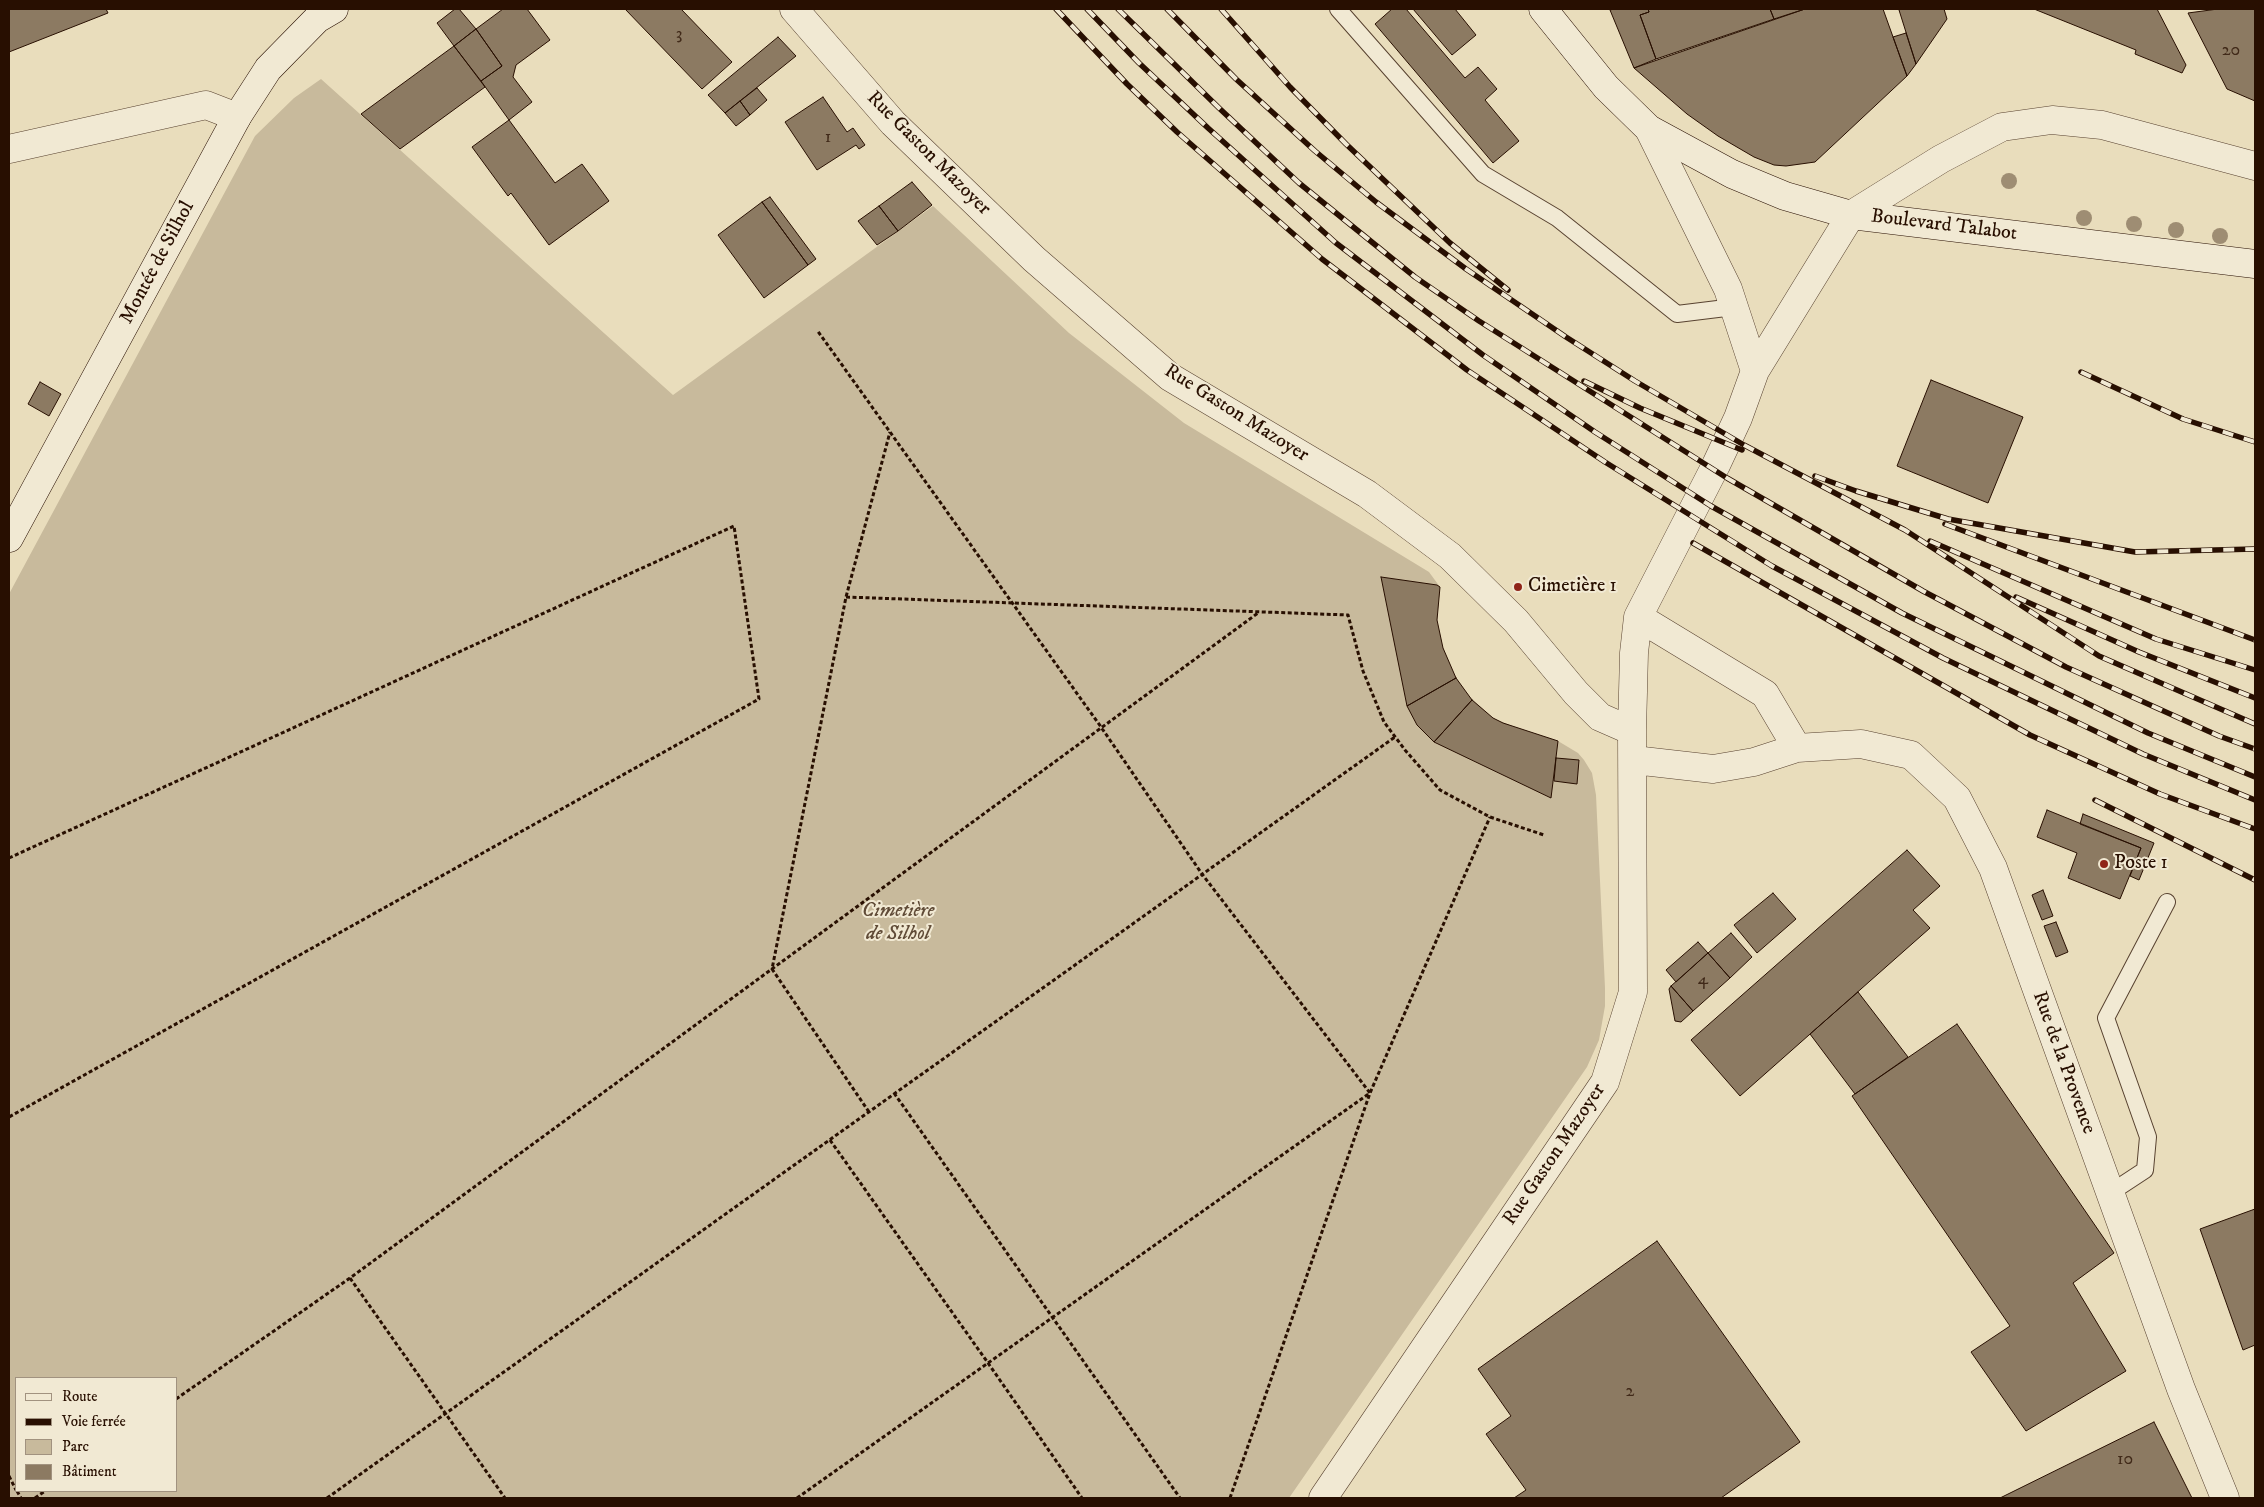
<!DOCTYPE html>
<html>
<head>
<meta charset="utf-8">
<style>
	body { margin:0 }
	#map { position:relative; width:2264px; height:1507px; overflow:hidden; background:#e9ddbc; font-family:"IM FELL DW Pica",serif }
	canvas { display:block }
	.frame { position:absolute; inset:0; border:10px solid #280f01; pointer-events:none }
	.legend { position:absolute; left:15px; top:1377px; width:162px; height:115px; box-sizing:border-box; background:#f1e9d3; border:1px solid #a1927f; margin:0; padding:6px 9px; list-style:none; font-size:15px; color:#280f01 }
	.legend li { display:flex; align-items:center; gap:10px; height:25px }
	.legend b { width:25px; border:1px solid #a1927f }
</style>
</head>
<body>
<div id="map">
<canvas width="2264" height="1507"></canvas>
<div class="frame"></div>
<ul class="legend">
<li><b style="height:6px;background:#f1e9d3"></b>Route</li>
<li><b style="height:6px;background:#280f01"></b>Voie ferrée</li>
<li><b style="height:14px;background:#c8ba9c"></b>Parc</li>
<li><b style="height:14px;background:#8c7a62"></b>Bâtiment</li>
</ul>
</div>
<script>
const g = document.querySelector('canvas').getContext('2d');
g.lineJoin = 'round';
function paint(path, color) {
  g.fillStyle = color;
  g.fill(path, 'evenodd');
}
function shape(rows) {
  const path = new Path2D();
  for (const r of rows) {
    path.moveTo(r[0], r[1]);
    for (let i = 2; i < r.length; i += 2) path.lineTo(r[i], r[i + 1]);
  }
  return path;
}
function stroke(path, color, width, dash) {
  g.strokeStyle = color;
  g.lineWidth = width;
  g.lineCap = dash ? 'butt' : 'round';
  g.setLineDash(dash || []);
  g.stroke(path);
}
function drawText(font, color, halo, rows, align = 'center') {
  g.font = font + ' "IM FELL DW Pica",serif';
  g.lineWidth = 4;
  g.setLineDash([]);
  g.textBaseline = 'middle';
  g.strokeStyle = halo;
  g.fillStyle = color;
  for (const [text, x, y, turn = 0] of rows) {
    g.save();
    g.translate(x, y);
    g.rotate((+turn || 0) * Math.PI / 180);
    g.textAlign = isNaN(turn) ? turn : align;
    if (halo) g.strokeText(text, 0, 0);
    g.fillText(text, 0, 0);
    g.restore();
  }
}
paint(shape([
	[321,79,673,395,933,206,1069,333,1184,423,1429,572,1440,587,1437,620,1443,648,1454,674,1468,695,1493,718,1517,728,1558,741,1578,753,1584,760,1592,773,1596,795,1605,988,1605,1006,1599,1040,1587,1067,1289,1498,9,1498,9,594,255,136,294,98],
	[16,1378,176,1378,176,1491,16,1491]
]), '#c8ba9c');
const building = shape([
	[9,9,106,9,108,13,9,52,9,9],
	[455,9,459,9,476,29,454,46,437,23,455,9],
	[503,9,527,9,550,40,516,65,513,77,532,102,509,120,481,81,502,66,476,29,503,9],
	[625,9,681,9,732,62,702,89,625,9],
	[1392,9,1406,9,1465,78,1478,67,1497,89,1485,100,1519,141,1493,163,1375,24,1392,9],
	[1413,9,1455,9,1476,35,1452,55,1413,9],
	[1614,9,1648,9,1649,12,1640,15,1656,59,1634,68,1610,10,1614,9],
	[1648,9,1770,9,1774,19,1656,59,1640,15,1649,12,1648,9],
	[1770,9,1805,9,1774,19,1770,9],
	[1805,9,1883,9,1907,76,1815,162,1786,166,1774,165,1754,157,1718,136,1687,114,1634,68,1805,9],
	[1901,9,1944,9,1947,19,1916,64,1899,10,1901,9],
	[2034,9,2157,9,2186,65,2182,73,2135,54,2136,50,2034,9],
	[2218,9,2255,9,2255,101,2227,89,2188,13,2218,9],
	[476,29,502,66,481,81,454,46,476,29],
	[1906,33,1916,64,1907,76,1893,37,1906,33],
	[778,37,796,56,725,113,708,95,778,37],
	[454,46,485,87,400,149,361,114,454,46],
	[757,88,767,100,750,115,740,101,757,88],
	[823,97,847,132,853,128,865,145,859,149,856,145,817,170,785,122,823,97],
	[740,101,750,115,736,126,725,113,740,101],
	[509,120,555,183,582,164,609,201,549,245,511,193,508,196,472,147,509,120],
	[912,182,932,205,898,231,879,206,912,182],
	[770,197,816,259,808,265,762,202,770,197],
	[762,202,808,265,764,298,718,235,762,202],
	[879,206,898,231,877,245,858,221,879,206],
	[1931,380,2023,417,1988,503,1897,466,1931,380],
	[40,382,61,394,49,416,28,404,40,382],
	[1381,577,1437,585,1440,587,1437,620,1443,648,1456,678,1407,706,1381,577],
	[1456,678,1472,700,1434,742,1417,725,1407,706,1456,678],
	[1472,700,1493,718,1503,723,1558,741,1551,798,1434,742,1472,700],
	[1556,758,1579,760,1577,784,1554,781,1556,758],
	[2047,810,2141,848,2120,899,2068,878,2077,853,2037,837,2047,810],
	[2083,814,2154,843,2139,880,2130,876,2141,848,2080,824,2083,814],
	[1907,850,1940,886,1913,910,1930,928,1740,1096,1691,1040,1907,850],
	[2043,890,2053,916,2042,920,2032,895,2043,890],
	[1773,893,1796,919,1757,953,1734,925,1773,893],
	[2056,922,2068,952,2056,957,2044,926,2056,922],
	[1731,933,1752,957,1730,978,1708,953,1731,933],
	[1698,942,1708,953,1676,982,1666,970,1698,942],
	[1708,953,1730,978,1693,1011,1671,986,1708,953],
	[1671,986,1693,1011,1681,1022,1675,1021,1669,989,1671,986],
	[1858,992,1908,1057,1855,1094,1810,1034,1858,992],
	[1957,1024,2114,1253,2073,1283,2126,1371,2026,1431,1971,1352,2010,1326,1852,1096,1957,1024],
	[2255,1209,2255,1345,2243,1350,2200,1229,2255,1209],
	[1657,1241,1800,1442,1721,1498,1514,1498,1526,1490,1486,1434,1511,1416,1478,1369,1657,1241],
	[2154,1422,2192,1498,2000,1498,2154,1422]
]);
paint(building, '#8c7a62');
stroke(building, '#280f01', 1);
const lane = shape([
	[1338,9,1483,174,1557,218,1677,314,1734,307],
	[2110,1193,2145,1170,2148,1137,2106,1018,2167,902]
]);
const street = shape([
	[794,9,893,123,1034,259,1170,377,1367,494,1450,556,1516,621,1576,693,1600,717,1632,731],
	[1649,129,1728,289,1755,371],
	[9,149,206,105,237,117],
	[1638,617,1765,694,1797,748],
	[1634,760,1713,769,1754,762,1797,748,1861,744,1911,755,1957,798,1993,868,2181,1389,2225,1498],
	[1323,1498,1605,1082,1633,992,1632,731,1634,653,1638,617,1716,465,1738,418,1755,371,1851,215,1941,159,2002,127,2052,120,2102,125,2255,166]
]);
const secondary = shape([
	[1543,9,1606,87,1649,129,1732,174,1785,196,1851,215,2255,264],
	[9,538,237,117,268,69,317,19,334,9]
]);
stroke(lane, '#584230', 18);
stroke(street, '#584230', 29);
stroke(secondary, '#280f01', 29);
stroke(shape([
	[846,597,1348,615,1363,671,1384,722,1405,750,1440,790,1490,817,1544,835],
	[9,858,734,526,759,699,9,1117],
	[894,1093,1180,1498],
	[869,1112,772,969,846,597,890,432],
	[830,1140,988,1363,1082,1498],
	[350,1278,505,1498],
	[176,1399,350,1278,1258,613],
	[9,1476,16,1490],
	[17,1491,21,1498],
	[35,1498,45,1491],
	[327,1498,1395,737],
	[797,1498,1370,1093,1202,874,1101,727,817,330],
	[1230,1498,1370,1093,1490,817]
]), '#280f01', 3, [4, 2.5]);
stroke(lane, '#f1e9d3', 16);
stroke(street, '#f1e9d3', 28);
stroke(secondary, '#f1e9d3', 28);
const rail = shape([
	[1056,9,1127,84,1177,132,1322,259,1467,370,1605,462,1772,566,1943,658,2143,754,2255,800],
	[1087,9,1139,63,1208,128,1336,243,1483,355,1595,432,1711,506,1902,613,2148,733,2255,777],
	[1118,9,1219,108,1299,183,1415,277,1479,321,1727,478,1923,591,2066,667,2219,736,2255,749],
	[1167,9,1236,79,1315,151,1376,202,1466,269,1566,337,1635,381,1744,445,1905,530,2099,656,2255,724],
	[1221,9,1290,87,1346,144,1450,243,1508,290],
	[2081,372,2183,419,2255,442],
	[1584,381,1640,408,1742,450],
	[1815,476,1856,491,1948,519,2135,552,2255,549],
	[1945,524,2255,640],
	[1930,541,2156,639,2255,670],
	[1693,543,2030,735,2160,794,2255,829],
	[2016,597,2139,652,2255,698],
	[2095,800,2255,880]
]);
stroke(rail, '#280f01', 5.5);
stroke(rail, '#f1e9d3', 4, [11]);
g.fillStyle = '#9e8d73';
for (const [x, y] of [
	[2009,181],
	[2084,218],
	[2134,224],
	[2176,230],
	[2220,236]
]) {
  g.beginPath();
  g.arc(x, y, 8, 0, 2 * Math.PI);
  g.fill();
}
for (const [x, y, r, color] of [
	[1518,587,5,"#8f2418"],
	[2104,864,5,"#8f2418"]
]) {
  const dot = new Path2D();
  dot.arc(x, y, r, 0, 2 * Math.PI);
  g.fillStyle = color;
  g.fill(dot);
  stroke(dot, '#f1e9d3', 2);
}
drawText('18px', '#412a19', null, [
	["3",679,35],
	["20",2231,51],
	["1",828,138],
	["4",1703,980],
	["2",1630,1392],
	["10",2125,1460]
]);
drawText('20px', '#280f01', '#f1e9d3', [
	["Rue Gaston Mazoyer",928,154,45],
	["Boulevard Talabot",1944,226,7],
	["Montée de Silhol",158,263,-62],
	["Rue Gaston Mazoyer",1236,414,32],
	["Rue de la Provence",2063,1063,70],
	["Rue Gaston Mazoyer",1555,1155,-56]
]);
drawText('20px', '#280f01', '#f1e9d3', [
	["Cimetière 1",1528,587],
	["Poste 1",2114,864]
], 'left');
drawText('italic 20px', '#604b37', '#f1e9d3', [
	["Cimetière",898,912],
	["de Silhol",898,935]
]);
</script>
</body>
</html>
